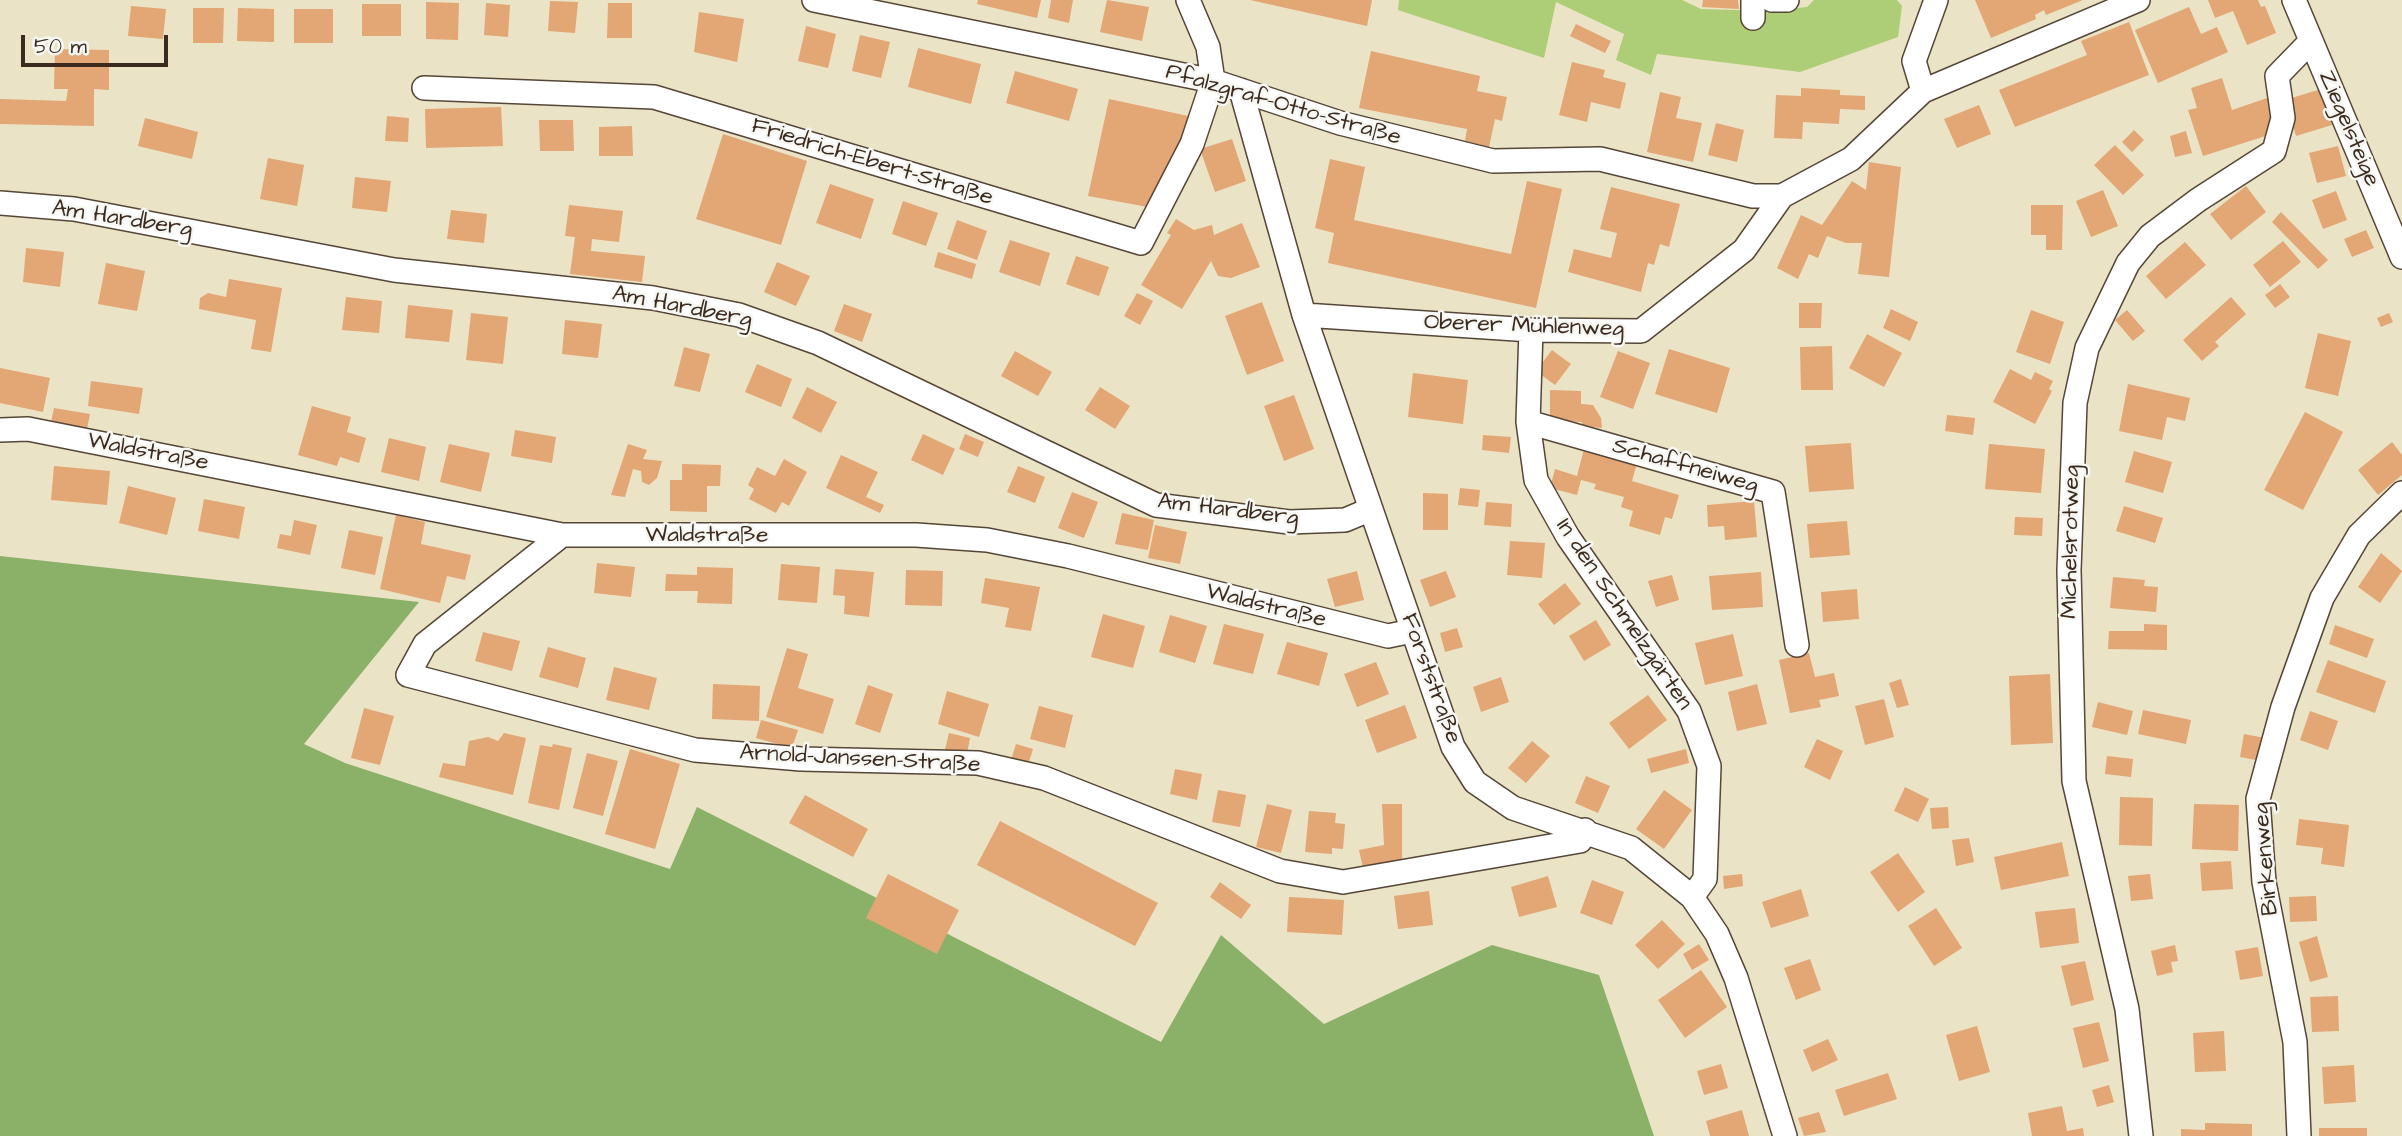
<!DOCTYPE html>
<html>
<head>
<meta charset="utf-8">
<style>
	body { margin:0 }
	#map { position:relative; width:2402px; height:1136px; overflow:hidden; background:#ebe3c5; font-family:"Architects Daughter",sans-serif }
	canvas { display:block }
	.scale { position:absolute; left:21px; top:35px; width:147px; height:32px; box-sizing:border-box; border:4px solid #3b2a1e; border-top:0; padding-left:9px; font-size:21px; line-height:24px; white-space:nowrap; color:#3b2a1e; -webkit-text-stroke:5px #f6f6f2; paint-order:stroke }
</style>
</head>
<body>
<div id="map">
<canvas width="2402" height="1136"></canvas>
<div class="scale">50 m</div>
</div>
<script>
const g = document.querySelector('canvas').getContext('2d');
g.lineJoin = 'round';
function paint(path, color) {
  g.fillStyle = color;
  g.fill(path, 'evenodd');
}
function shape(rows) {
  const path = new Path2D();
  for (const r of rows) {
    path.moveTo(r[0], r[1]);
    for (let i = 2; i < r.length; i += 2) path.lineTo(r[i], r[i + 1]);
  }
  return path;
}
function stroke(path, color, width, dash) {
  g.strokeStyle = color;
  g.lineWidth = width;
  g.lineCap = dash ? 'butt' : 'round';
  g.setLineDash(dash || []);
  g.stroke(path);
}
function drawText(font, color, halo, rows, align = 'center') {
  g.font = font + ' "Architects Daughter",sans-serif';
  g.lineWidth = 5;
  g.setLineDash([]);
  g.textBaseline = 'middle';
  g.strokeStyle = halo;
  g.fillStyle = color;
  for (const [text, x, y, turn = 0] of rows) {
    g.save();
    g.translate(x, y);
    g.rotate((+turn || 0) * Math.PI / 180);
    g.textAlign = isNaN(turn) ? turn : align;
    if (halo) g.strokeText(text, 0, 0);
    g.fillText(text, 0, 0);
    g.restore();
  }
}
paint(shape([
	[1399,0,1682,0,1701,9,1770,11,1807,7,1814,0,1897,0,1902,6,1898,37,1800,72,1657,54,1651,75,1616,60,1624,34,1556,2,1544,58,1398,10]
]), '#adce76');
paint(shape([
	[0,556,419,602,304,744,345,763,670,869,697,807,1161,1042,1221,935,1324,1024,1492,945,1599,975,1654,1136,0,1136]
]), '#8ab167');
paint(shape([
	[978,0,1041,0,1037,18,977,4],
	[1051,0,1073,0,1069,23,1048,18],
	[1107,0,1149,7,1142,41,1100,32],
	[1250,0,1372,0,1367,26],
	[1703,0,1738,0,1739,9,1702,7],
	[1975,0,2083,0,2046,15,2044,10,2035,15,2036,19,1991,38],
	[2208,0,2258,0,2261,7,2265,6,2276,33,2247,45,2233,11,2215,18],
	[550,1,578,2,575,33,548,31],
	[426,2,459,3,458,40,426,39],
	[486,3,510,5,508,37,484,35],
	[608,3,632,3,632,38,607,38],
	[362,4,401,4,401,36,362,36],
	[131,6,166,9,163,39,128,36],
	[2189,7,2201,34,2217,27,2228,52,2158,83,2135,30],
	[193,8,224,8,223,43,193,43],
	[238,8,274,9,274,42,237,41],
	[294,9,333,9,333,43,294,43],
	[699,12,744,19,737,62,694,52],
	[2129,22,2149,75,2015,127,1999,90,2087,55,2081,41],
	[1576,24,1611,41,1605,53,1570,36],
	[806,26,836,34,828,68,798,61],
	[860,35,890,42,881,78,852,71],
	[918,48,981,64,971,104,908,87],
	[55,49,109,50,109,90,94,89,94,126,0,124,0,99,66,101,68,89,54,89],
	[1371,51,1480,76,1477,91,1507,97,1502,121,1495,119,1489,147,1465,141,1467,129,1359,108],
	[1572,62,1605,70,1603,77,1626,83,1620,109,1591,102,1587,122,1559,115],
	[1015,71,1078,89,1069,121,1006,103],
	[2222,78,2232,110,2267,98,2278,132,2203,156,2188,110,2197,108,2191,88],
	[1801,88,1840,90,1840,95,1865,96,1865,110,1840,109,1839,124,1803,122,1802,139,1774,138,1776,95,1801,96],
	[2321,89,2332,125,2296,136,2285,100],
	[1660,92,1681,97,1676,118,1702,123,1693,162,1647,152],
	[1109,99,1193,117,1148,207,1088,196],
	[1979,105,1991,134,1957,148,1944,119],
	[501,107,503,146,426,148,425,109],
	[387,116,409,118,408,142,385,141],
	[145,118,198,132,192,159,138,146],
	[539,120,573,120,574,151,540,151],
	[1716,123,1744,130,1737,162,1708,155],
	[632,126,633,156,599,156,599,127],
	[2134,130,2144,140,2132,152,2122,142],
	[2186,131,2192,153,2175,157,2170,136],
	[723,134,807,161,781,245,696,219],
	[1232,139,1246,181,1215,192,1200,149],
	[2115,145,2144,175,2123,195,2094,165],
	[2338,146,2346,176,2317,183,2309,153],
	[268,158,304,165,297,206,260,199],
	[1330,159,1365,167,1354,220,1511,254,1527,181,1562,189,1536,308,1328,263,1334,233,1315,228],
	[1869,162,1901,167,1889,277,1858,274,1862,243,1846,243,1827,236,1818,258,1809,254,1798,279,1777,268,1801,215,1822,225,1852,181,1866,190],
	[355,177,391,181,387,212,352,208],
	[830,184,874,199,861,239,816,223],
	[2246,186,2266,212,2231,240,2210,214],
	[1611,187,1680,204,1669,247,1660,244,1654,265,1648,263,1641,292,1568,272,1574,249,1611,258,1617,233,1600,229],
	[2103,190,2118,226,2091,237,2076,201],
	[2336,191,2347,220,2323,229,2312,200],
	[903,201,938,213,926,246,892,234],
	[569,205,623,211,619,242,592,239,591,251,645,256,642,282,570,274,575,237,565,236],
	[2031,205,2063,205,2062,250,2046,250,2046,235,2031,235],
	[451,210,487,214,484,243,447,239],
	[2281,212,2328,260,2318,269,2272,222],
	[1176,219,1194,230,1212,225,1214,235,1242,223,1260,267,1231,278,1218,276,1211,261,1182,309,1141,285,1171,235,1167,233],
	[957,220,987,231,977,260,947,249],
	[2366,230,2374,248,2352,257,2344,239],
	[1010,240,1050,253,1040,286,999,272],
	[2283,241,2301,262,2270,287,2253,265],
	[2185,242,2206,265,2166,299,2146,276],
	[26,248,64,252,60,287,23,282],
	[938,252,976,264,972,279,934,267],
	[1076,256,1109,267,1099,296,1066,284],
	[777,262,810,276,796,306,764,292],
	[106,263,145,271,137,311,98,304],
	[229,279,282,288,271,352,251,349,256,320,199,309,200,298,208,293,226,297],
	[2280,284,2290,297,2275,308,2265,295],
	[1137,293,1153,301,1140,325,1124,316],
	[346,297,382,301,379,333,342,330],
	[2231,297,2246,314,2215,342,2219,346,2202,361,2183,340],
	[1262,302,1284,361,1247,375,1225,316],
	[1799,303,1822,303,1821,328,1799,328],
	[844,304,872,314,862,342,834,331],
	[408,305,453,310,449,342,405,338],
	[1891,309,1918,322,1910,341,1883,328],
	[2031,310,2064,322,2050,364,2016,352],
	[2127,310,2145,331,2133,341,2115,320],
	[471,313,508,317,503,364,466,360],
	[2389,313,2393,322,2381,327,2377,318],
	[565,320,602,324,598,358,562,354],
	[2318,333,2351,341,2338,396,2305,388],
	[1867,334,1902,353,1884,387,1849,368],
	[1832,346,1833,390,1801,390,1800,347],
	[684,347,710,354,700,392,674,386],
	[1669,349,1730,368,1717,413,1655,394],
	[1552,350,1571,364,1555,385,1536,371],
	[1015,351,1052,372,1038,396,1001,376],
	[1618,351,1650,363,1633,409,1600,397],
	[757,364,792,379,781,407,745,392],
	[0,368,50,378,43,412,0,403],
	[2010,369,2031,380,2035,372,2053,381,2049,389,2052,391,2035,424,1993,402],
	[1413,373,1468,380,1463,424,1408,417],
	[91,381,143,388,139,414,88,406],
	[2128,384,2190,398,2185,421,2167,417,2162,440,2119,431],
	[807,387,837,402,821,433,792,418],
	[1100,387,1130,406,1115,429,1085,410],
	[1550,390,1581,391,1581,404,1593,405,1601,418,1602,428,1582,426,1582,422,1550,421],
	[1294,395,1314,449,1284,461,1264,406],
	[312,406,351,417,347,432,366,438,359,463,340,457,337,466,298,455],
	[54,408,90,414,87,429,51,422],
	[2305,412,2343,432,2303,510,2264,490],
	[1947,415,1975,418,1973,435,1945,431],
	[515,430,556,437,552,463,511,456],
	[923,434,955,449,943,475,911,460],
	[965,434,984,442,978,457,959,449],
	[1483,435,1511,437,1509,453,1482,450],
	[389,438,426,447,419,481,381,472],
	[2392,442,2402,455,2402,475,2378,495,2358,470],
	[1851,443,1854,489,1809,492,1805,446],
	[449,444,490,453,481,492,440,482],
	[628,444,647,450,643,459,662,461,657,478,649,485,642,482,641,471,633,469,625,497,611,495],
	[1989,444,2045,449,2041,493,1985,489],
	[1584,449,1637,463,1632,481,1679,495,1672,519,1665,517,1660,535,1629,526,1633,511,1621,507,1624,497,1594,489,1596,484,1581,480,1577,495,1550,488,1555,469,1577,476],
	[2134,451,2172,462,2163,493,2125,482],
	[841,455,878,472,866,497,884,505,880,513,826,488],
	[784,459,807,472,789,506,782,502,776,513,749,499,754,489,748,485,757,467,775,476],
	[682,464,721,465,720,486,707,486,707,512,670,511,670,480,682,480],
	[54,466,110,471,107,505,51,500],
	[1018,466,1045,477,1035,503,1007,492],
	[128,486,176,498,167,535,119,523],
	[1460,488,1480,490,1478,507,1458,505],
	[1072,492,1098,502,1084,538,1058,528],
	[1423,493,1448,494,1448,530,1423,530],
	[204,499,245,507,239,539,198,531],
	[1754,501,1757,537,1725,540,1724,526,1708,527,1707,505],
	[1486,502,1512,504,1511,527,1484,525],
	[2124,506,2163,518,2155,543,2116,531],
	[1122,513,1154,520,1148,550,1115,544],
	[396,515,425,522,421,544,471,555,465,580,447,576,440,603,380,589],
	[2015,517,2043,518,2042,536,2014,535],
	[294,520,317,525,310,555,277,548,280,534,291,536],
	[1847,521,1850,555,1810,558,1807,524],
	[1155,525,1187,532,1180,564,1148,558],
	[349,530,383,537,375,575,341,568],
	[1510,541,1545,543,1542,578,1507,575],
	[2381,553,2402,571,2380,603,2358,587],
	[597,563,635,567,631,597,594,593],
	[781,564,820,567,817,603,778,600],
	[697,567,733,568,732,604,697,603,698,591,665,591,666,574,697,575],
	[835,569,874,572,869,617,844,614,845,596,833,595],
	[906,570,943,571,942,606,905,605],
	[1357,571,1364,600,1335,607,1327,579],
	[1446,571,1456,597,1430,607,1420,580],
	[1761,572,1763,607,1712,610,1709,576],
	[1672,575,1679,600,1656,607,1648,581],
	[2113,577,2145,580,2144,586,2158,587,2156,612,2110,608],
	[985,578,1040,587,1031,631,1005,627,1009,608,981,603],
	[1565,583,1581,604,1554,625,1538,604],
	[1857,589,1859,619,1823,622,1821,592],
	[1103,614,1145,626,1133,668,1091,657],
	[1170,615,1207,626,1195,663,1159,652],
	[1596,620,1611,645,1584,661,1569,636],
	[1224,624,1264,634,1253,674,1213,664],
	[2144,624,2167,625,2167,650,2108,649,2109,631,2144,631],
	[2335,625,2374,639,2367,658,2329,644],
	[1457,628,1463,647,1445,652,1440,633],
	[483,632,520,641,512,671,475,661],
	[1733,634,1743,676,1705,685,1695,643],
	[1287,642,1328,653,1319,686,1277,674],
	[548,647,586,658,578,688,539,677],
	[787,648,808,654,798,688,834,699,823,734,766,717],
	[1809,653,1815,677,1834,673,1839,696,1819,700,1821,707,1790,713,1779,660],
	[2328,660,2386,681,2375,713,2316,692],
	[1376,662,1389,694,1357,707,1344,674],
	[614,667,657,678,649,710,606,700],
	[2050,674,2053,743,2011,745,2009,676],
	[1501,677,1509,702,1481,712,1473,687],
	[1901,679,1909,705,1897,708,1889,683],
	[713,684,760,686,759,721,712,719],
	[1757,684,1767,724,1737,731,1728,692],
	[868,685,893,694,880,733,855,724],
	[947,691,989,704,979,737,938,724],
	[1648,695,1667,720,1629,749,1609,723],
	[1884,699,1894,737,1865,745,1855,706],
	[2098,702,2133,711,2127,735,2092,727],
	[1405,705,1417,738,1377,753,1365,720],
	[1039,706,1073,715,1065,748,1030,739],
	[364,708,394,716,380,765,351,758],
	[2143,710,2191,720,2186,744,2138,734],
	[2310,711,2338,721,2328,750,2300,740],
	[761,720,798,730,792,748,756,738],
	[504,733,526,738,513,795,439,777,443,763,465,766,469,741,488,737,498,741],
	[949,733,970,738,966,759,944,754],
	[2244,734,2265,738,2261,761,2240,757],
	[1817,739,1843,751,1830,780,1804,767],
	[1532,741,1550,756,1526,783,1508,768],
	[553,744,572,748,559,810,528,803,540,745,552,747],
	[1016,744,1033,749,1028,765,1011,760],
	[630,749,680,764,655,849,605,834],
	[1686,749,1689,763,1651,773,1647,759],
	[587,753,618,761,603,816,573,808],
	[2107,756,2133,759,2131,777,2105,774],
	[1175,769,1202,774,1197,800,1170,794],
	[1586,776,1610,786,1598,813,1575,803],
	[1905,787,1929,799,1918,822,1894,811],
	[1218,790,1246,795,1240,827,1212,822],
	[1664,790,1692,810,1664,849,1636,829],
	[805,795,868,829,853,857,789,823],
	[2120,797,2153,798,2152,846,2119,845],
	[1267,804,1292,810,1281,853,1256,847],
	[1382,804,1402,804,1402,861,1363,868,1359,850,1384,845],
	[2194,804,2239,805,2238,851,2192,849],
	[1948,807,1949,828,1932,829,1930,808],
	[1309,811,1336,813,1335,823,1345,824,1343,849,1332,848,1332,854,1305,852],
	[2299,819,2349,825,2344,867,2321,864,2323,848,2296,845],
	[1000,821,1158,903,1135,946,977,865],
	[1969,838,1974,862,1956,866,1952,840],
	[2062,842,2069,876,2001,890,1994,857],
	[1898,853,1925,892,1898,912,1870,872],
	[2231,861,2233,889,2202,891,2200,863],
	[888,874,959,910,937,954,866,918],
	[1742,874,1743,886,1724,889,1723,876],
	[2150,874,2153,899,2131,901,2128,876],
	[1548,876,1557,907,1519,917,1511,887],
	[1592,880,1624,892,1612,925,1580,913],
	[1220,882,1251,905,1241,919,1210,897],
	[1801,889,1809,916,1771,928,1762,902],
	[1429,891,1433,925,1398,929,1394,896],
	[2316,896,2317,921,2290,922,2289,897],
	[1289,897,1344,900,1342,935,1287,932],
	[1936,908,1962,948,1934,966,1908,926],
	[2075,908,2079,943,2040,948,2035,912],
	[1662,920,1685,944,1658,969,1635,945],
	[2317,936,2328,977,2310,982,2299,942],
	[1699,944,1709,960,1692,970,1683,954],
	[2175,945,2178,961,2171,962,2173,972,2157,976,2151,951],
	[2258,947,2263,976,2240,980,2235,951],
	[1810,959,1821,990,1796,1000,1784,968],
	[2085,961,2094,1000,2071,1006,2061,966],
	[1701,970,1727,1007,1685,1038,1658,1000],
	[2338,996,2339,1031,2312,1032,2310,997],
	[2099,1022,2109,1061,2083,1068,2073,1028],
	[1977,1026,1990,1072,1959,1081,1946,1035],
	[2224,1031,2226,1071,2195,1072,2193,1033],
	[1828,1039,1838,1060,1812,1072,1803,1050],
	[1721,1064,1728,1088,1704,1095,1697,1071],
	[2354,1065,2356,1102,2324,1104,2322,1067],
	[1888,1073,1897,1099,1844,1116,1835,1090],
	[2109,1085,2114,1102,2097,1107,2092,1090],
	[2062,1106,2067,1131,2083,1128,2084,1136,2032,1136,2028,1113],
	[1742,1110,1749,1136,1710,1136,1706,1121],
	[1819,1112,1826,1132,1804,1136,1798,1118],
	[2205,1123,2252,1124,2252,1136,2181,1136,2181,1129,2205,1130],
	[2319,1128,2367,1128,2367,1136,2319,1136]
]), '#e3a675');
const minor = shape([
	[814,0,1213,81,1340,123,1493,161,1600,159,1753,196,1782,196],
	[1772,0,1787,0],
	[2294,0,2402,257],
	[1753,18,1753,0],
	[424,88,654,97,1141,243,1192,144,1213,81,1208,47,1188,0],
	[1241,90,1304,315,1453,747,1475,782,1513,808,1631,848,1692,897,1717,934,1736,978,1785,1136],
	[1923,91,1914,61,1936,0],
	[0,203,74,209,394,270,653,298,739,315,818,343,1156,505,1289,522,1345,520,1369,510],
	[1304,315,1531,330,1641,331,1744,250,1782,196,1851,159,1923,91,2138,0],
	[1531,330,1528,422,1536,480,1568,537,1689,711,1709,766,1705,879,1692,897],
	[1528,422,1773,492,1797,645],
	[0,430,28,429,562,535,916,535,987,540,1068,556,1388,636,1412,631],
	[562,535,425,644,408,675,695,750,801,759,978,763,1044,778,1280,871,1343,882,1580,841,1585,830],
	[2141,1136,2127,1009,2074,781,2069,570,2075,403,2087,348,2128,263,2150,236,2198,200,2274,151,2283,118,2277,76,2311,41],
	[2299,1136,2295,1042,2264,882,2258,799,2283,707,2322,598,2359,535,2402,493]
]);
stroke(minor, '#554637', 26);
stroke(minor, '#fff', 23);
drawText('23px', '#3b2a1e', '#f6f6f2', [
	["Pfalzgraf-Otto-Straße",1283,106,16],
	["Ziegelsteige",2348,129,67],
	["Friedrich-Ebert-Straße",872,163,17],
	["Am Hardberg",122,220,9],
	["Am Hardberg",682,308,11],
	["Oberer Mühlenweg",1524,327,2],
	["Waldstraße",148,453,11],
	["Schaffneiweg",1685,467,16],
	["Am Hardberg",1228,511,7],
	["Waldstraße",707,536],
	["Michelsrotweg",2072,542,-89],
	["Waldstraße",1266,607,14],
	["In den Schmelzgärten",1623,615,56],
	["Forststraße",1430,679,70],
	["Arnold-Janssen-Straße",860,760,3],
	["Birkenweg",2267,859,-95]
]);
</script>
</body>
</html>
